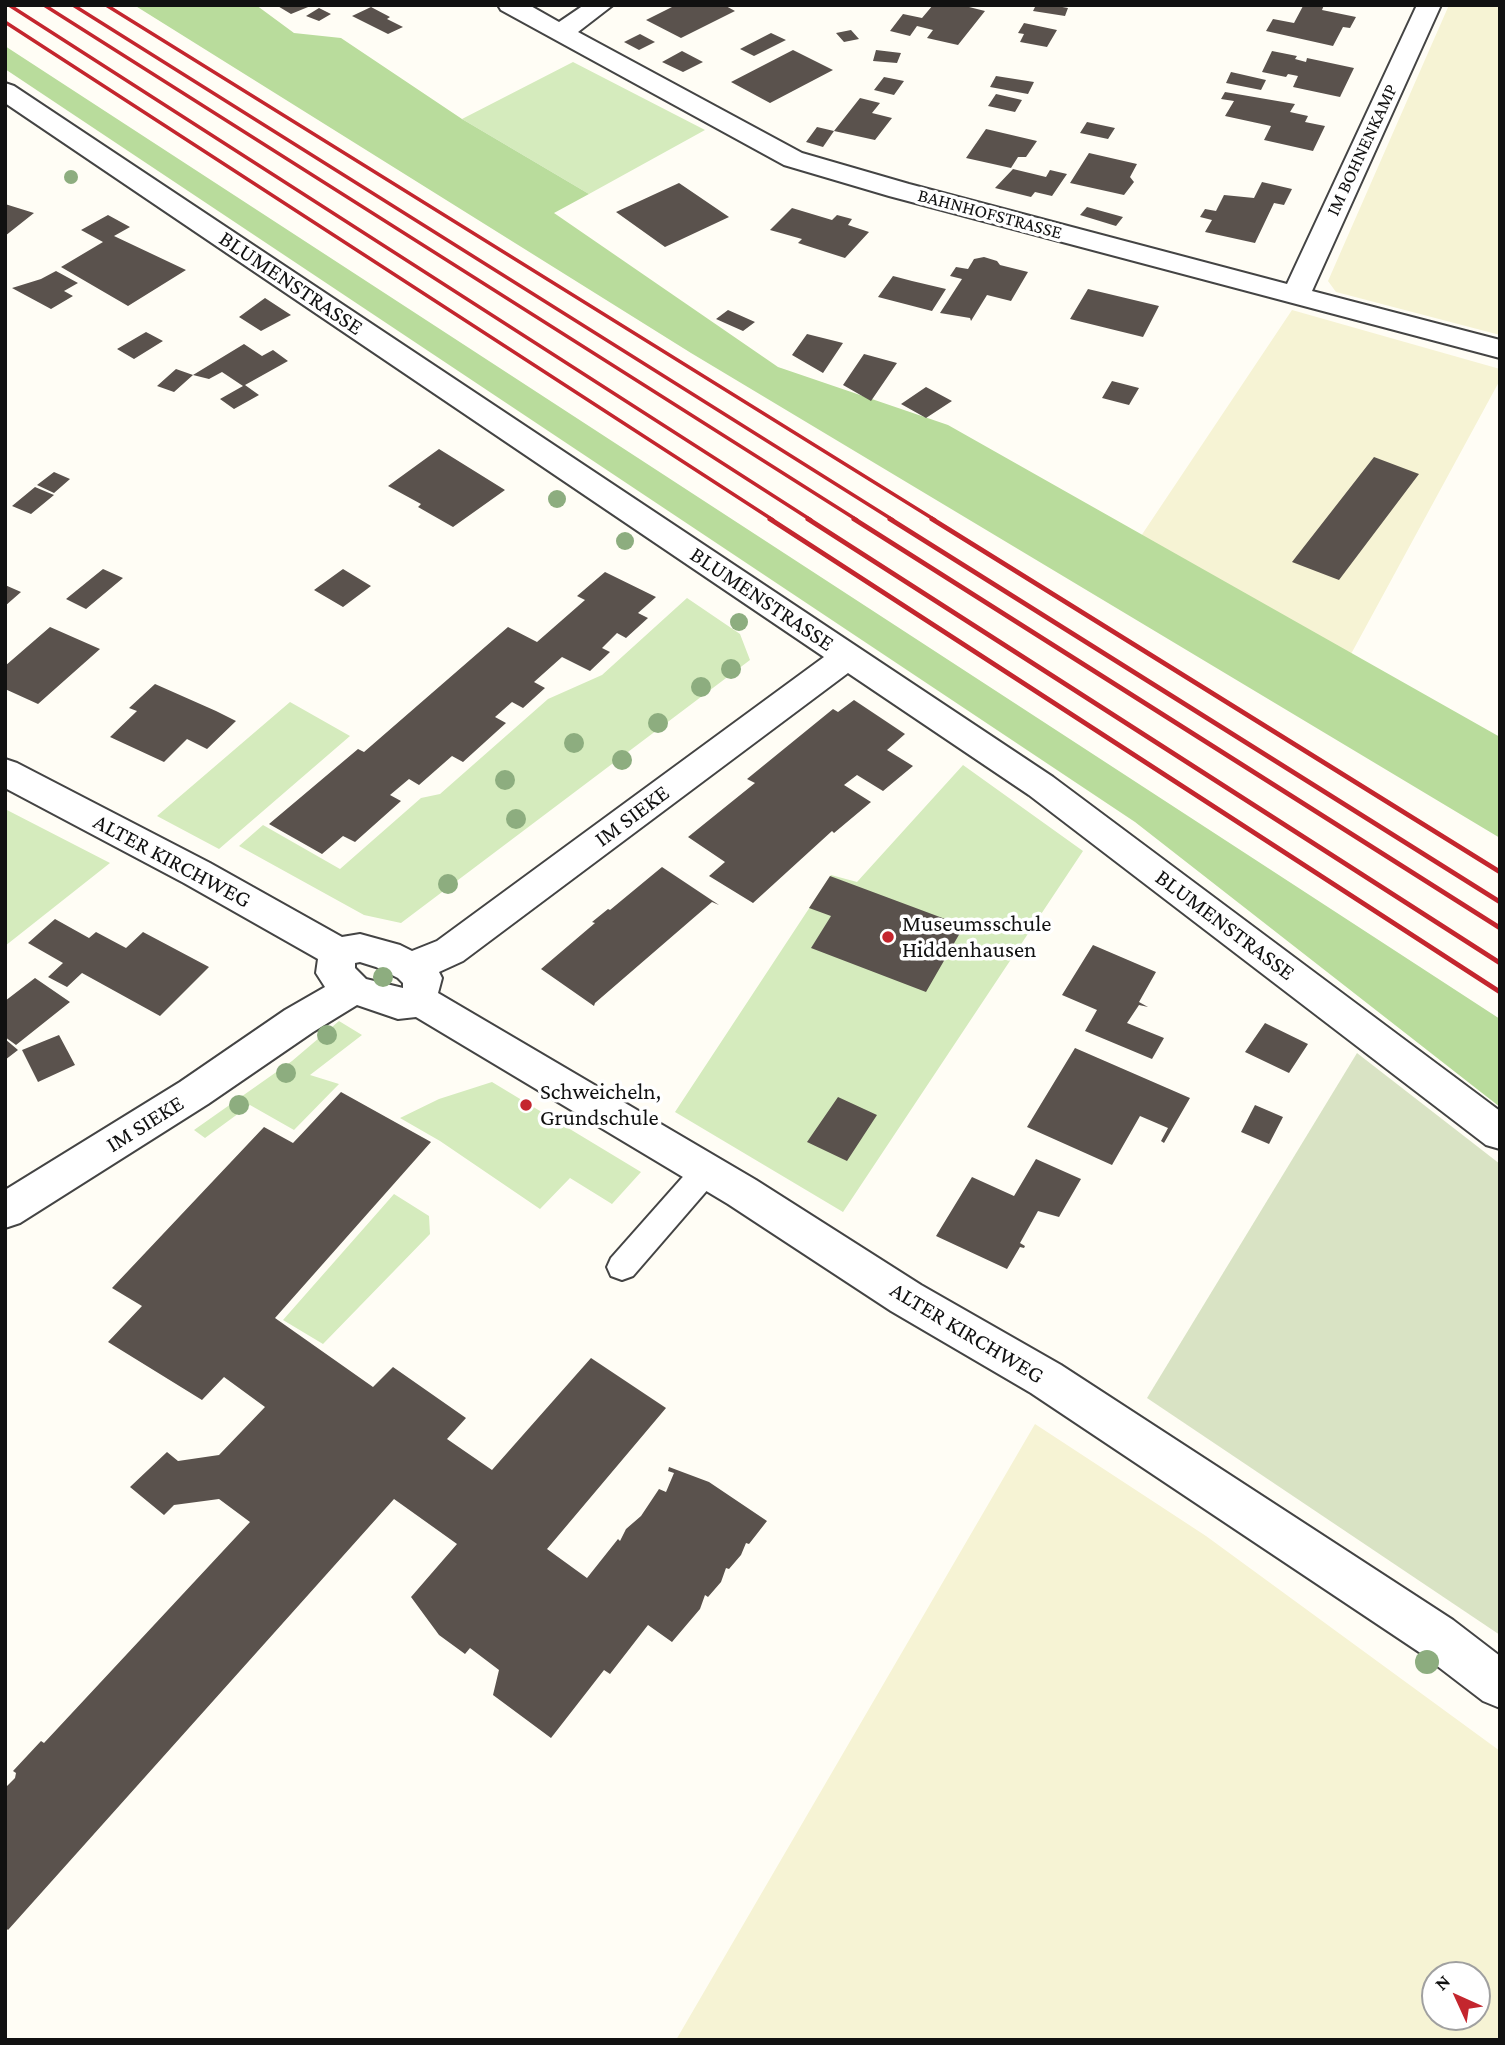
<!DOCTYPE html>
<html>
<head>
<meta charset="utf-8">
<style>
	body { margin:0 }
	#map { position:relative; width:1505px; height:2045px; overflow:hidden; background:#fffdf5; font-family:"Crimson Pro",serif }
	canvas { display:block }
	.frame { position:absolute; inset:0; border:7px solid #111; pointer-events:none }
	.north { position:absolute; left:1421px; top:1961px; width:70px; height:70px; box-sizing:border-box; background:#fff; border:2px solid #a0a0a0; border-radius:50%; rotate:315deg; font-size:19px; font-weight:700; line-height:28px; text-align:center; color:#111 }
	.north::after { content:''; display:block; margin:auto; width:24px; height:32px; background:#c4262e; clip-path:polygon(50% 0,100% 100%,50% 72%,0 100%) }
</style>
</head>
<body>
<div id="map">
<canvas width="1505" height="2045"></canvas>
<div class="frame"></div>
<div class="north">N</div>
</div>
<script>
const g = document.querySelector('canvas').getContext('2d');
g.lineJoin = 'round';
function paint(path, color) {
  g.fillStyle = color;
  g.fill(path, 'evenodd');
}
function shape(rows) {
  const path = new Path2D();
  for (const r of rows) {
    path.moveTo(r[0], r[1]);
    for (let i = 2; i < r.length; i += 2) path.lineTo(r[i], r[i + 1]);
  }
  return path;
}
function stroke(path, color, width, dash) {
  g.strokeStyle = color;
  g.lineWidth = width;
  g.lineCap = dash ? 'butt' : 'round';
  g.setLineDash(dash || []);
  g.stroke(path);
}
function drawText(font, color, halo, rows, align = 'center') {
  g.font = font + ' "Crimson Pro",serif';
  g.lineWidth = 7;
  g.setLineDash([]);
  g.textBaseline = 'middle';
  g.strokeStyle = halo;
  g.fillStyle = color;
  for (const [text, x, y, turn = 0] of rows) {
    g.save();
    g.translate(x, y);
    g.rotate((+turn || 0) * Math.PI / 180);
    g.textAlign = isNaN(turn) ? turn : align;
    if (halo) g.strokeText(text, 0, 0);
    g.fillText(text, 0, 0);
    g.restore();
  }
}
paint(shape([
	[1449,5,1500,5,1500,335,1336,292,1328,281],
	[1292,310,1500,369,1500,380,1351,654,1141,536],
	[1035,1424,1206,1536,1500,1751,1500,2040,676,2040],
	[1435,1975,1477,1975,1477,2017,1435,2017]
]), '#f6f3d4');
paint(shape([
	[573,62,705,130,589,194,462,119],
	[687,598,740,634,750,660,401,923,364,915,239,846,263,825,340,869,421,798,440,794,548,699,602,675],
	[290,702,350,736,219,849,157,816],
	[963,765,1083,851,843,1212,675,1112,831,875,857,882],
	[5,809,110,863,5,946],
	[339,1021,362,1035,310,1075,339,1084,294,1130,250,1105,205,1138,194,1130,292,1061],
	[492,1082,641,1172,612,1204,570,1178,540,1209,440,1141,400,1118,439,1099],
	[394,1194,429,1216,430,1234,323,1344,283,1320]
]), '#d5ebbd');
paint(shape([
	[134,5,256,5,294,33,341,38,462,119,589,194,554,213,778,367,948,425,1500,737,1500,838,691,353],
	[5,46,1500,1019,1500,1107,1135,822,5,69]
]), '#b9dc9c');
paint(shape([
	[1357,1053,1500,1164,1500,1635,1147,1398]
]), '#d9e3c4');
paint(shape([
	[276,5,313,5,291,14],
	[676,5,724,5,735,11,681,38,646,20],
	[933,5,961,5,985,11,958,45,927,38,933,30,917,26,910,36,890,31,903,14,922,18],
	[1036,5,1051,5,1068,8,1065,16,1033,11],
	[1311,5,1324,5,1322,10,1356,17,1350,28,1343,27,1333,46,1266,31,1273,19,1294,23,1303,6],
	[371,7,390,17,387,19,403,27,388,34,352,16],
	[319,8,331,14,319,21,306,16],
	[1024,23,1057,30,1047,47,1020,42,1024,34,1018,33],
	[851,30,859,39,844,42,836,33],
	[771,33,786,40,754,56,740,49],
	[640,34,655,42,639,50,624,42],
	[793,50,833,70,770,103,731,82],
	[876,50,901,53,897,63,873,61],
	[682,51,703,62,683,72,662,62],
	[1272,51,1297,56,1295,59,1306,62,1307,58,1354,68,1340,97,1293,87,1298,76,1288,74,1286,77,1262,72],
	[1231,72,1266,80,1261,90,1226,83],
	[996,76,1034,82,1028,94,990,87],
	[884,77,904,81,894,95,874,90],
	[1225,92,1295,104,1290,112,1308,116,1305,122,1325,126,1313,151,1264,140,1271,126,1225,116,1234,101,1221,99],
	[996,94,1022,100,1015,112,988,106],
	[860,98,880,103,872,113,892,118,875,140,834,131],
	[1087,122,1115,128,1108,139,1080,133],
	[817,127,834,131,823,147,806,142],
	[986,129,1037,141,1026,157,1018,157,1011,168,966,158],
	[1089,153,1137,164,1130,177,1134,182,1124,195,1070,183],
	[1013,169,1046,177,1050,170,1067,174,1052,196,1035,192,1031,197,995,188],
	[1262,182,1292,189,1284,205,1274,203,1255,243,1205,232,1212,220,1200,217,1205,209,1216,211,1224,195,1254,198],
	[679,183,729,217,665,247,616,212],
	[5,204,34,213,5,236],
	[1087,207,1123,217,1116,226,1080,215],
	[792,208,832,220,837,215,852,219,848,225,869,232,845,258,798,243,802,239,770,230],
	[108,215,130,227,114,236,186,270,128,306,61,267,103,242,81,230],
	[984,257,997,261,1000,265,1028,272,1011,301,987,295,971,321,970,318,940,313,962,279,950,276,956,267,968,269,974,259],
	[56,271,78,283,64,291,73,296,51,309,12,288,41,279],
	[893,276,912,281,946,289,932,311,878,297],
	[1088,289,1159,306,1143,337,1070,319],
	[265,298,291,315,261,331,239,317],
	[728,310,755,322,743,331,716,319],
	[146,332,163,341,134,359,117,349],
	[807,334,843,343,823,373,792,355],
	[244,344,262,356,273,350,288,361,245,385,259,395,234,409,220,399,243,386,222,372,209,379,193,375],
	[864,354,897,363,871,401,843,385],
	[176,369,193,375,174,392,157,386],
	[1112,381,1139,388,1129,405,1102,398],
	[926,387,952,401,926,418,901,404],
	[439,449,505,490,453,527,418,507,421,504,388,486],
	[1374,457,1419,474,1339,580,1292,562],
	[54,472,70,479,54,493,37,485],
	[35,487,54,495,31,514,12,506],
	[103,569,123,578,86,609,66,599],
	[343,569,371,586,343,607,314,590],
	[605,572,656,597,638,613,648,618,626,638,617,633,602,648,610,652,590,671,562,657,534,682,545,688,523,708,512,702,495,717,506,723,463,762,452,756,419,785,409,779,390,795,401,801,355,842,343,836,322,854,269,824,358,749,364,752,508,627,537,642,585,600,577,596],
	[5,585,21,592,5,606],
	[50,627,100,649,38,704,5,689,5,666],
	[155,684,216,711,236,721,207,749,187,739,164,762,110,737,137,711,129,708],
	[854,700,905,734,887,750,913,766,883,791,857,775,844,785,871,802,834,833,832,831,753,903,709,876,725,862,688,837,755,783,747,779,833,709,838,712],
	[662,867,719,905,712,902,595,1003,594,1006,541,969,595,923,592,922,608,909,610,910],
	[830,876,964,926,926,992,811,948,831,916,809,908],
	[55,919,89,938,96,932,126,948,143,932,209,967,160,1016,82,973,67,987,48,977,63,963,28,943],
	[1093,945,1156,972,1139,1002,1148,1007,1139,1005,1127,1023,1164,1038,1152,1059,1085,1031,1097,1010,1062,995],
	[35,978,70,1002,16,1045,5,1037,5,1001],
	[1265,1023,1308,1044,1289,1073,1245,1052],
	[59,1035,75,1065,38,1082,22,1050],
	[5,1039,18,1050,5,1060],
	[1075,1048,1190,1098,1164,1143,1161,1141,1168,1128,1140,1116,1112,1165,1027,1127],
	[341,1092,431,1142,275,1318,373,1387,393,1367,466,1418,447,1439,492,1470,591,1358,666,1408,547,1549,587,1578,618,1539,620,1541,626,1529,641,1516,659,1489,666,1492,674,1473,668,1471,669,1467,709,1482,767,1521,749,1544,746,1543,741,1555,729,1569,726,1568,721,1582,708,1597,705,1595,700,1609,672,1642,648,1625,610,1674,604,1670,551,1738,493,1695,499,1670,470,1648,465,1654,439,1635,411,1597,457,1544,394,1499,8,1930,5,1927,5,1788,15,1778,16,1773,13,1771,41,1741,44,1743,250,1522,219,1499,174,1505,164,1515,130,1487,167,1452,178,1461,219,1455,265,1407,224,1377,202,1400,108,1342,142,1306,112,1288,264,1127,293,1143],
	[838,1097,877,1115,847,1161,807,1142],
	[1255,1105,1283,1117,1269,1144,1241,1132],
	[1036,1159,1081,1179,1059,1217,1038,1211,1020,1243,1025,1246,1024,1248,1020,1247,1007,1269,936,1236,972,1177,1014,1196]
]), '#5a524d');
const lane = shape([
	[706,1159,716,1162,721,1171,716,1180,633,1276,622,1280,611,1276,607,1267,611,1258,696,1162,706,1159]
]);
const street = shape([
	[498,5,529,5,559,22,584,5,613,5,578,32,802,153,909,184,1287,284,1417,5,1441,5,1312,291,1500,340,1500,358,889,196,784,165,501,10,498,5],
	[5,83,14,86,1053,777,1500,1111,1500,1149,1486,1145,1029,795,848,673,463,961,439,972,442,978,438,993,756,1180,921,1285,1061,1365,1453,1620,1500,1656,1500,1708,1483,1701,1419,1652,1031,1393,891,1311,728,1204,416,1017,398,1019,357,1005,313,1032,208,1104,20,1223,5,1228,5,1190,180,1082,285,1010,325,987,316,973,318,959,184,883,5,788,5,759,17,763,210,863,342,937,360,934,400,945,412,951,437,941,824,657,5,103,5,83],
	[360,962,376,967,398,978,403,983,403,988,366,979,355,968,355,963,360,962]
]);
stroke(lane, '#444', 4);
stroke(street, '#444', 4);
paint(lane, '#fff');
paint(street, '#fff');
stroke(shape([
	[9,5,811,520],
	[44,5,857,520],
	[73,5,893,520],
	[106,5,935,520],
	[5,22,773,520]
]), '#c4262e', 3.5);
stroke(shape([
	[770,519,1500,992],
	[808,519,1500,963],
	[854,519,1500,928],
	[890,519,1500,902],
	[932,519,1500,872]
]), '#c4262e', 5);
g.fillStyle = '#8dad7f';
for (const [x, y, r] of [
	[71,177,7],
	[557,499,9],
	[625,541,9],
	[739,622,9],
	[731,669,10],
	[701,687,10],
	[658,723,10],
	[574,743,10],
	[622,760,10],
	[505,780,10],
	[516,819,10],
	[448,884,10],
	[383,977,10],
	[327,1035,10],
	[286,1073,10],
	[239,1105,10],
	[1427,1662,12]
]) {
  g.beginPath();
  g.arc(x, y, r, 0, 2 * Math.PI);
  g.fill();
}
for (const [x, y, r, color] of [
	[888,937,7,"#c4262e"],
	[526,1105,7,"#c4262e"]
]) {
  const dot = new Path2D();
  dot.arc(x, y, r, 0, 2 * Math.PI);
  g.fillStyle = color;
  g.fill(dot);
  stroke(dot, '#fff', 2.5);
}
drawText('19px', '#111', '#fff', [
	["IM BOHNENKAMP",1362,150,-65],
	["BAHNHOFSTRASSE",990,214,15]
]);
drawText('23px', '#111', '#fff', [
	["BLUMENSTRASSE",291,283,34],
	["BLUMENSTRASSE",762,599,34],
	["IM SIEKE",632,816,-37],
	["ALTER KIRCHWEG",172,861,28],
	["BLUMENSTRASSE",1225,925,37],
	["IM SIEKE",145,1124,-32],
	["ALTER KIRCHWEG",967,1333,31]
]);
drawText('23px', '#111', '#fff', [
	["Museumsschule",902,924],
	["Hiddenhausen",902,950],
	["Schweicheln,",540,1092],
	["Grundschule",540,1118]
], 'left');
</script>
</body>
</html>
